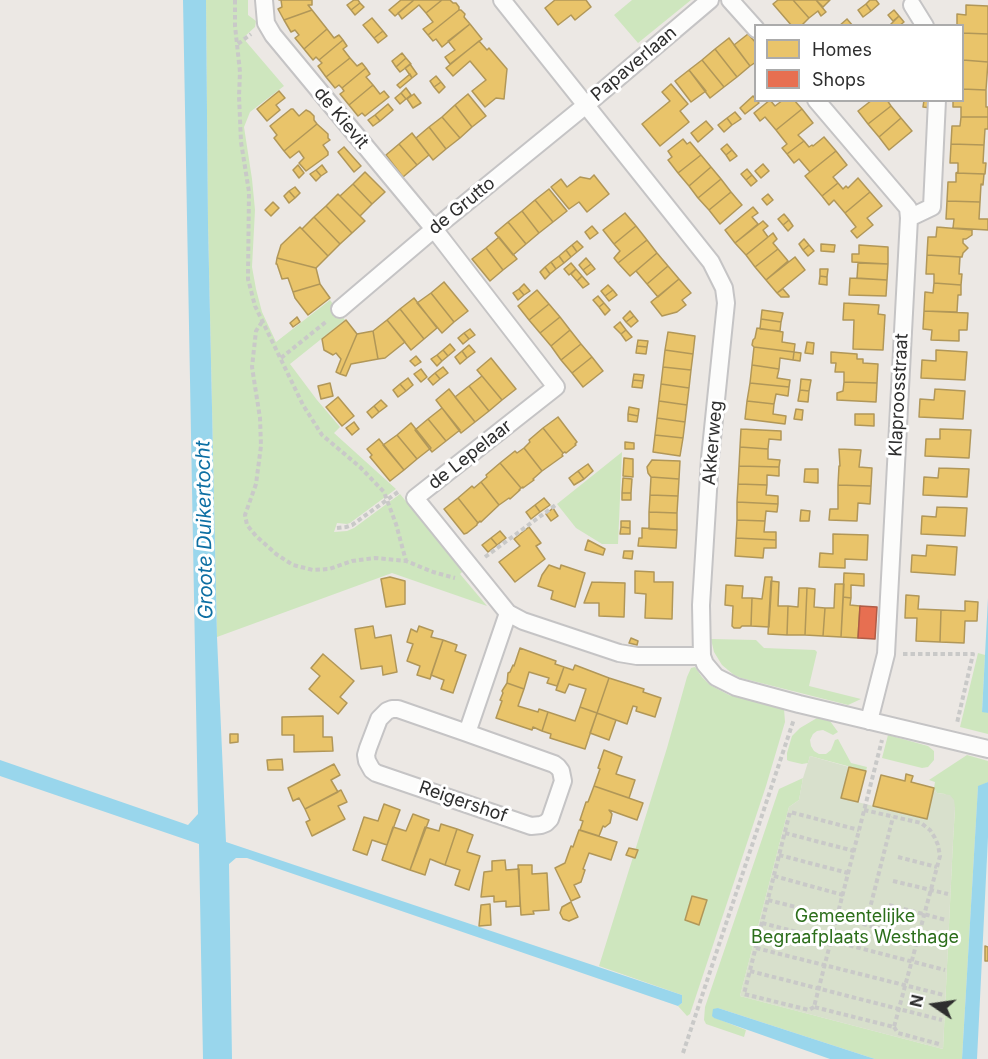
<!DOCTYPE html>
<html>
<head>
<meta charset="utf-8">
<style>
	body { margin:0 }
	#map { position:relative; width:988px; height:1059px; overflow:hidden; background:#ece8e4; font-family:Inter,sans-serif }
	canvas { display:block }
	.legend { position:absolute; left:754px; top:24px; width:210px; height:78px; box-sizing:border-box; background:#fff; border:2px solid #ababab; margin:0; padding:8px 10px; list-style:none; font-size:18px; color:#2e2e2e }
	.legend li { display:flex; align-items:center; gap:12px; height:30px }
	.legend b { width:30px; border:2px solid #ababab }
	.north { position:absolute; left:904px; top:975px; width:60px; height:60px; -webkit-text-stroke:4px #fff; paint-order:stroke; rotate:283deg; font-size:16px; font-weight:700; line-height:24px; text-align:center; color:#2e2e2e }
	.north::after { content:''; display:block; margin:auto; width:21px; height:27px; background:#2e2e2e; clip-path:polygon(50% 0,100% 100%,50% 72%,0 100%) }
</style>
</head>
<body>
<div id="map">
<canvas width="988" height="1059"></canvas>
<ul class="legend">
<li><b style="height:16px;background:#e9c46a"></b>Homes</li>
<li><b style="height:16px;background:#e76f51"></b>Shops</li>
</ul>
<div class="north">N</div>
</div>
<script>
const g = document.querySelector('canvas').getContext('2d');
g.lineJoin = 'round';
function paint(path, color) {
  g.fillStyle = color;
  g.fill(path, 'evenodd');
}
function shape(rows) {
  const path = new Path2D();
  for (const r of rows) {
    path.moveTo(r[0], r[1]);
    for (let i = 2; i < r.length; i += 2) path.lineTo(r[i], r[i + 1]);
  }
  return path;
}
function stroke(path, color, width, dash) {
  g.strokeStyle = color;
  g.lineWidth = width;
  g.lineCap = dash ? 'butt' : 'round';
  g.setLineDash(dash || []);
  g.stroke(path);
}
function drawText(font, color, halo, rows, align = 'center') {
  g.font = font + ' Inter,sans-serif';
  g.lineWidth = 6;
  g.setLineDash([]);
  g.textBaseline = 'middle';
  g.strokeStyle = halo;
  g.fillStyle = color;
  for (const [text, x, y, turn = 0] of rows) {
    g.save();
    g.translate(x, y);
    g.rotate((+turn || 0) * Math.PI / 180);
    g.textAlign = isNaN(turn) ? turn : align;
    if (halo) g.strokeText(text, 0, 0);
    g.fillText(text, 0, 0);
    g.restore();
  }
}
paint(shape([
	[206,0,248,0,248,15,256,21,255,27,243,38,284,86,250,112,244,127,252,179,255,210,252,267,256,289,262,312,276,342,330,300,345,320,290,364,317,400,340,427,334,433,396,489,350,523,347,524,337,523,334,532,347,531,354,528,400,494,463,571,460,574,487,606,392,573,217,637,208,223],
	[632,0,691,0,638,43,614,15],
	[622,452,618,544,602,544,576,528,557,504],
	[711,639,756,640,764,648,815,650,817,652,809,686,861,699,848,705,741,678,734,675,722,665,714,652],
	[978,653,985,655,982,711,988,713,988,734,960,727],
	[695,667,702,677,710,685,729,695,784,709,785,722,766,786,690,1014,687,1016,678,1006,682,1003,682,995,599,966,667,748,687,677,691,668],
	[817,718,830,721,838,732,833,735,823,730,817,731,813,734,810,740,811,746,814,751,819,754,826,754,831,750,835,740,838,739,851,763,867,767,866,771,810,756,808,763,802,764,789,761,787,760,787,753,792,736,800,728],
	[888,735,928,746,934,751,934,760,928,767,922,768,882,758],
	[967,755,988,761,988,782,978,787,962,1059,875,1059,718,1008,713,1017,746,1030,744,1037,706,1024,704,1020,705,1007,779,789,803,778,799,800,789,807,740,996,943,1049,953,841,955,808,945,794,937,793,934,788,935,782,929,780]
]), '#cee6be');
paint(shape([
	[810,756,849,767,841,798,926,819,934,788,937,793,950,795,954,800,955,808,953,841,943,1049,740,996,789,807,799,800,803,778]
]), '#d8e0cc');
paint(shape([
	[183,0,206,0,208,223,217,637,226,842,682,995,682,1003,678,1006,247,858,236,858,229,864,232,1059,203,1059,199,844,0,776,0,760,188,825,198,814],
	[988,598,988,713,982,712],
	[988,782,988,837,977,1059,962,1059,978,786],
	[718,1008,875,1059,830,1059,714,1018,712,1016,713,1009]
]), '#99d6ec');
const homes = shape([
	[279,0,312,0,312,5,308,5,312,10,284,20,278,9,282,7,281,0,279,0],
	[354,0,358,0,360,3,351,10,347,5,354,0],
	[401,0,414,0,395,16,389,10,401,0],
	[414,0,442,0,426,13,419,5,402,19,398,13,414,0],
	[442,0,450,0,453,3,456,3,459,7,459,10,428,35,423,29,433,22,426,13,442,0],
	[555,0,586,0,591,7,575,20,571,15,558,25,545,8,555,0],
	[778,0,793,0,809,18,801,26,792,26,773,4,778,0],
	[793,0,816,0,826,12,821,16,818,11,809,18,793,0],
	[816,0,830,0,823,7,816,0],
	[870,0,876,0,879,4,871,11,866,4,870,0],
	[360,3,364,7,355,15,351,10,360,3],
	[866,4,871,11,863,17,858,10,866,4],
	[966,5,988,6,988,34,962,33,962,26,957,26,957,14,966,15,966,5],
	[312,10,327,29,304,49,295,38,299,35,295,30,291,32,284,20,312,10],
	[459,10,461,10,465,14,464,17,470,24,442,47,436,39,433,41,428,35,459,10],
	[894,10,899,16,893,21,888,15,894,10],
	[899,16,904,22,899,26,889,26,899,16],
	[372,18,383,31,374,38,363,25,372,18],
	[847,19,853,26,839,26,847,19],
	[470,24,482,39,450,64,445,57,455,50,448,41,470,24],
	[327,29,334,38,339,35,343,40,319,60,316,57,313,60,304,49,327,29],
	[383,31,387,36,378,43,374,38,383,31],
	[962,33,988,34,988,62,963,60,962,33],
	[748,34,756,43,756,62,750,66,734,45,748,34],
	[729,38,750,66,737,77,715,49,729,38],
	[343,40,347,46,343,49,350,58,326,77,318,66,322,63,319,60,343,40],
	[479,41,487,50,489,48,507,69,504,99,496,98,485,107,472,91,486,80,470,61,453,76,446,68,479,41],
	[715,49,737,77,724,87,702,60,715,49],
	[402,53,406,58,396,67,392,61,402,53],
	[350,58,357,66,362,63,366,68,342,88,339,85,335,88,326,77,350,58],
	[406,58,411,64,400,72,396,67,406,58],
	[702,60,724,87,710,98,689,70,702,60],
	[963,60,988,62,986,90,962,89,963,60],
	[410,64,417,74,412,78,405,68,410,64],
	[366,68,370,74,366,77,373,85,349,105,340,94,344,91,342,88,366,68],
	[689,70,706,91,691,102,675,81,689,70],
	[410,74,412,78,400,88,397,85,410,74],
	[436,76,441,82,434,87,430,81,436,76],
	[441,82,445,87,439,93,434,87,441,82],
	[671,84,688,104,680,111,689,122,660,146,642,124,670,101,662,92,671,84],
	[373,85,380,94,384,91,389,97,365,116,362,113,358,116,349,105,373,85],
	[406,88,411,95,406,99,401,93,406,88],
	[962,89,986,90,986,107,988,107,988,117,961,117,961,107,953,107,953,100,962,100,962,89],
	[279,91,285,98,276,105,280,110,267,121,257,109,279,91],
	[401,93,406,99,400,104,395,98,401,93],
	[414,94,421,103,413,108,407,99,414,94],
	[468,94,486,116,472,127,455,105,468,94],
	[753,96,759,103,745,114,740,108,753,96],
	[770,100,775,106,783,100,794,100,802,109,776,130,765,117,760,121,754,113,770,100],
	[872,100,887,100,891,106,868,124,858,111,872,100],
	[924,100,931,100,931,108,923,107,924,100],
	[388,104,393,110,380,121,375,115,388,104],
	[455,105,472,127,460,138,442,117,455,105],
	[891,106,901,118,879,137,868,124,891,106],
	[291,109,293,109,299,116,306,110,310,112,314,116,314,120,317,124,284,151,274,138,277,135,270,126,291,109],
	[802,109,813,123,798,135,804,141,787,154,782,148,787,144,776,130,802,109],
	[735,112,741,119,732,125,727,118,735,112],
	[375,115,380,121,373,126,368,120,375,115],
	[442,117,460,138,446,149,429,127,442,117],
	[961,117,988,117,988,129,985,129,984,145,951,144,952,126,960,126,961,117],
	[727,118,732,125,724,132,718,125,727,118],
	[901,118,912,131,889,150,879,137,901,118],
	[706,121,713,129,698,142,691,133,706,121],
	[317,124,328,134,328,138,330,140,323,145,328,152,328,155,306,171,299,163,304,158,299,151,290,158,284,151,317,124],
	[429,127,446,149,433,160,416,138,429,127],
	[412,133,429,155,417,165,399,144,412,133],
	[824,137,836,151,810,172,799,159,794,163,787,154,804,141,809,147,812,145,813,146,824,137],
	[683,139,687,144,690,142,701,155,678,173,668,160,672,157,668,151,683,139],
	[399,144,417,165,403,177,386,155,399,144],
	[727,144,732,150,726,155,721,149,727,144],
	[951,144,984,145,983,163,986,163,985,174,956,173,958,172,958,163,950,163,951,144],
	[344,147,361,166,354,172,338,152,344,147],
	[732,150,737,156,730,161,726,155,732,150],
	[836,151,847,165,833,177,838,183,822,196,805,176,836,151],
	[701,155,711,167,689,186,678,173,701,155],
	[763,164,769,171,761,178,755,171,763,164],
	[298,165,304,173,299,178,293,170,298,165],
	[322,165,327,172,321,176,316,170,322,165],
	[711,167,721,179,698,198,689,186,711,167],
	[747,169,752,175,746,180,741,174,747,169],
	[316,170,321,176,316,181,310,174,316,170],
	[365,172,385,192,372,204,353,184,365,172],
	[956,173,984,174,983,185,981,184,980,202,947,201,948,182,956,182,956,173],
	[594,175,609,194,587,212,579,202,569,209,551,187,561,179,567,187,580,177,590,179,594,175],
	[752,175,757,181,751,186,746,180,752,175],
	[858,178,870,192,845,213,834,200,829,205,822,196,838,183,843,189,846,186,848,188,858,178],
	[721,179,731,192,709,210,698,198,721,179],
	[353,184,372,204,360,216,340,196,353,184],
	[295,187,300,193,295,198,289,191,295,187],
	[549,189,567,211,553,222,535,200,549,189],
	[289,191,295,198,289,203,284,196,289,191],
	[731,192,742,205,720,224,709,210,731,192],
	[870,192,882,206,867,218,873,225,857,238,851,231,856,227,845,213,870,192],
	[338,194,365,221,352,233,326,206,338,194],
	[768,194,773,200,767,205,762,199,768,194],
	[535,200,553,222,539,233,522,211,535,200],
	[947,201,980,202,979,219,988,219,988,230,953,228,954,219,946,219,947,201],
	[273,202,279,208,271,216,265,210,273,202],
	[326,206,352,233,340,244,314,217,326,206],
	[753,207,758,213,752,217,758,224,735,243,725,230,753,207],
	[522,211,539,233,526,244,508,222,522,211],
	[625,213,636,226,614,244,603,230,625,213],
	[784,214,789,220,783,225,778,219,784,214],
	[314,217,340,244,328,256,302,229,314,217],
	[789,220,793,226,788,231,783,225,789,220],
	[763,221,768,226,763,230,768,237,746,255,735,243,763,221],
	[508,222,526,244,513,255,495,233,508,222],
	[592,226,598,233,590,239,585,232,592,226],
	[636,226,647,240,618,263,614,258,620,251,614,244,636,226],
	[300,227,328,256,316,268,277,258,281,245,300,227],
	[937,227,972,230,972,235,966,239,963,239,963,243,968,248,963,253,962,257,927,255,928,237,936,237,937,227],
	[773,233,777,239,773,243,778,249,755,267,746,255,773,233],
	[499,237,517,259,503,270,486,248,499,237],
	[804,239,809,245,803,250,799,244,804,239],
	[647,240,657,253,630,276,618,263,647,240],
	[577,241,583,247,577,252,572,245,577,241],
	[821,244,835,245,834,252,821,251,821,244],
	[572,245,577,252,571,257,566,250,572,245],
	[809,245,814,251,808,256,803,250,809,245],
	[859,245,888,247,888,264,852,262,852,254,859,254,859,245],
	[486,248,503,270,490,281,472,259,486,248],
	[778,249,788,261,766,280,755,267,778,249],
	[566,250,571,257,564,263,559,256,566,250],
	[657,253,668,266,647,284,636,271,657,253],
	[927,255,960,257,959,274,962,274,961,285,934,283,934,274,926,274,927,255],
	[559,256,564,263,556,269,551,262,559,256],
	[795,257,805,270,777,293,766,280,795,257],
	[277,258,316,268,320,284,293,292,288,278,282,279,277,264,276,264,277,258],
	[586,258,591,264,583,270,579,265,586,258],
	[551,262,556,269,550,274,545,267,551,262],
	[571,263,576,269,569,275,564,269,571,263],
	[858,263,888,264,887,280,857,278,858,263],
	[591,264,595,269,587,275,583,270,591,264],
	[668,266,679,279,658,297,647,284,668,266],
	[545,267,550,274,545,279,540,272,545,267],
	[576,269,582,276,577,281,571,274,576,269],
	[820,269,828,269,827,277,820,276,820,269],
	[582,276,589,284,583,288,577,281,582,276],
	[820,276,827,277,827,285,819,284,820,276],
	[850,278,887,280,886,296,849,295,850,278],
	[679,279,691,293,682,300,686,305,677,312,662,316,651,302,679,279],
	[444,282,468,311,454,322,431,293,444,282],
	[934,283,961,285,961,295,958,295,957,312,924,311,925,292,933,293,934,283],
	[320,284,330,298,308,315,295,298,293,292,320,284],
	[524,284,530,291,524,295,519,289,524,284],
	[608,285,613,290,605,296,601,291,608,285],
	[519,289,524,295,518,300,513,293,519,289],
	[783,289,789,296,789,297,781,297,777,293,783,289],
	[537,290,549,304,529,320,518,306,537,290],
	[613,290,617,295,609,301,605,296,613,290],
	[431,293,454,322,442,333,417,303,431,293],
	[598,296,604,303,599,307,593,300,598,296],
	[414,298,437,328,424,339,400,309,414,298],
	[604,303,610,310,605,315,599,307,604,303],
	[844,303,879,305,878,314,885,315,883,350,853,349,854,320,843,320,844,303],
	[549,304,560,317,540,333,529,320,549,304],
	[400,309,424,339,411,350,387,320,400,309],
	[762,310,783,313,781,322,761,319,762,310],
	[630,311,634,316,626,322,623,318,630,311],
	[924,311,968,313,967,330,959,330,959,341,931,340,932,330,923,329,924,311],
	[634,316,638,321,631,327,626,322,634,316],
	[297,317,300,322,293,327,290,323,297,317],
	[560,317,570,330,551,346,540,333,560,317],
	[761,319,781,322,780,331,760,329,761,319],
	[346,320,357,334,340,374,336,372,341,359,336,353,333,355,324,350,322,339,346,320],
	[387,320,405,342,385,358,378,359,373,331,387,320],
	[620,322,626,330,621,334,614,327,620,322],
	[757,328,783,332,782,342,795,344,794,352,754,347,752,345,753,340,755,338,757,328],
	[470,329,475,335,469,339,464,333,470,329],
	[570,330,581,344,561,360,551,346,570,330],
	[626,330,632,337,626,341,621,334,626,330],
	[373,331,378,359,351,364,346,376,340,374,357,334,373,331],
	[668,332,695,336,693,354,665,350,668,332],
	[464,333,469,339,463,344,458,338,464,333],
	[638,340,648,341,647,347,637,346,638,340],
	[807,342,814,343,813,354,805,353,807,342],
	[450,344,455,350,448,356,443,350,450,344],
	[581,344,592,357,572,373,561,360,581,344],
	[469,345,475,352,467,358,462,351,469,345],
	[637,346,647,347,646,354,636,353,637,346],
	[754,347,794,352,793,360,780,358,779,369,752,365,754,347],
	[443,350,448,356,442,361,437,355,443,350],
	[665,350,693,354,691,370,663,367,665,350],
	[936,350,967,352,965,380,921,378,922,360,936,361,936,350],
	[462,351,467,358,460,364,455,357,462,351],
	[794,352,801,353,800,361,793,360,794,352],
	[831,352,857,354,857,359,863,359,863,363,878,364,877,383,844,382,844,372,835,372,836,363,831,363,831,352],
	[437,355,442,361,437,366,431,359,437,355],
	[416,356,421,362,415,366,410,361,416,356],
	[592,357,603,371,583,387,572,373,592,357],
	[491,358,516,389,502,400,477,370,491,358],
	[752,365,779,369,777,378,790,380,789,387,750,383,752,365],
	[443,367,448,373,440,379,435,373,443,367],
	[663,367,691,370,689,388,661,384,663,367],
	[421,369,427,377,421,382,414,374,421,369],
	[435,373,440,379,433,385,428,379,435,373],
	[634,374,644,375,643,381,633,380,634,374],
	[482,376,502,400,489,411,469,386,482,376],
	[408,378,413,385,406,391,400,384,408,378],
	[801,379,811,380,809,391,800,390,801,379],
	[633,380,643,381,642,388,632,387,633,380],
	[844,382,877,383,876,402,837,400,837,393,843,391,844,382],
	[330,383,333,396,321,399,318,386,330,383],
	[750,383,789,387,788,396,776,394,774,404,747,401,750,383],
	[400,384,406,391,398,397,393,390,400,384],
	[661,384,689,388,687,405,659,401,661,384],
	[469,386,489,411,475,422,455,397,469,386],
	[449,389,475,422,461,433,436,400,449,389],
	[935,389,965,391,963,419,919,417,920,399,934,400,935,389],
	[800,390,809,391,808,402,798,401,800,390],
	[338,397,354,416,342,426,326,407,338,397],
	[381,400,387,406,379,412,374,406,381,400],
	[659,401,687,405,685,422,657,418,659,401],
	[747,401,774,404,773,414,786,416,785,424,745,419,747,401],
	[374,406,379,412,372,418,367,412,374,406],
	[629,407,639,409,638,416,628,414,629,407],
	[442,408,460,430,446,441,428,419,442,408],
	[796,409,803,410,802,420,794,419,796,409],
	[628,414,638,416,637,422,628,421,628,414],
	[855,414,874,414,874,426,855,425,855,414],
	[558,417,577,442,575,444,576,445,566,453,565,452,563,453,543,428,558,417],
	[657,418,685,422,683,438,655,435,657,418],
	[428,419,446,441,432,452,415,430,428,419],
	[354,422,359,429,352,435,346,428,354,422],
	[411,423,431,448,417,459,397,435,411,423],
	[543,428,563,453,562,455,563,456,542,471,524,448,530,442,529,440,543,428],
	[741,429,781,431,781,440,769,439,768,449,740,447,741,429],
	[940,429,971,430,969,458,925,456,926,439,940,439,940,429],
	[397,435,417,459,404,470,383,445,397,435],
	[655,435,683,438,680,456,653,452,655,435],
	[379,439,404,470,390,481,370,457,372,455,367,449,379,439],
	[625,442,634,443,634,449,625,449,625,442],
	[740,447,768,449,768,459,780,460,779,467,739,466,740,447],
	[524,448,542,471,533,479,534,480,523,488,523,487,521,488,500,463,515,451,517,453,524,448],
	[839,449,861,450,859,467,872,468,871,486,838,485,839,466,840,466,839,449],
	[624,458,633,459,633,477,623,476,624,458],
	[652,460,680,461,679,479,651,477,648,473,647,467,652,460],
	[500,463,521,488,519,490,520,490,510,499,509,498,499,505,481,482,487,477,486,475,500,463],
	[588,464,593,471,584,479,578,471,588,464],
	[739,466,779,467,779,476,767,475,767,485,738,484,739,466],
	[939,468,969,469,967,497,923,495,924,477,938,478,939,468],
	[805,469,818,469,818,483,804,482,805,469],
	[578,471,584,479,574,485,569,478,578,471],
	[651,477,679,479,678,496,650,495,651,477],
	[623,478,632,479,631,493,622,493,623,478],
	[481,482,499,505,481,522,480,521,478,523,458,498,472,486,474,488,481,482],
	[738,484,767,485,766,495,778,496,778,504,737,502,738,484],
	[838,485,871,486,870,504,858,503,857,521,829,520,830,509,838,509,838,485],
	[622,493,631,493,631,500,622,500,622,493],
	[650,495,678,496,677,513,649,512,650,495],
	[458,498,478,523,477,524,477,525,467,533,464,534,444,509,458,498],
	[544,498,550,505,540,512,535,505,544,498],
	[737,502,778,504,777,512,766,511,765,521,737,520,737,502],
	[535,505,540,512,531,519,526,512,535,505],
	[937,507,967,508,965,536,921,534,922,516,936,517,937,507],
	[553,508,558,516,551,521,546,514,553,508],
	[801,510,810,511,809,521,800,521,801,510],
	[649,512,677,513,677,530,649,529,649,512],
	[737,520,765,521,764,532,776,532,776,540,736,538,737,520],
	[621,521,630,521,630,528,621,527,621,521],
	[529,527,541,543,536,546,545,559,515,582,499,562,520,546,514,539,529,527],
	[621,527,630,528,630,534,620,534,621,527],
	[642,528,677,530,676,548,638,546,639,538,642,538,642,528],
	[500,531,506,538,497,545,491,538,500,531],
	[833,534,868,535,867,560,845,559,845,568,819,567,820,553,833,554,833,534],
	[491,538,497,545,488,552,482,545,491,538],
	[736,538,776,540,776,548,764,548,763,558,735,556,736,538],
	[588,540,605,549,603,555,585,550,588,540],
	[927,545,957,547,955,575,911,572,912,555,926,556,927,545],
	[624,551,633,551,632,559,623,558,624,551],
	[549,565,560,569,561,565,585,573,575,607,551,599,553,591,538,586,542,575,549,565],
	[635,571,654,572,654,582,673,582,672,619,645,618,646,594,635,593,635,571],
	[844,573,864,574,864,586,851,585,851,598,843,597,844,573],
	[390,577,405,581,405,604,386,607,381,579,390,577],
	[765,577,772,577,769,627,751,626,752,598,762,599,765,577],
	[771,581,779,582,778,606,788,606,787,635,768,634,771,581],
	[592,582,625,583,624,617,599,616,599,603,584,603,592,582],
	[835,584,844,584,841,637,823,636,825,608,834,608,835,584],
	[726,585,743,586,742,598,752,598,751,626,742,626,740,628,734,628,732,626,733,606,725,605,726,585],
	[799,588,807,588,805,635,787,635,788,606,798,607,799,588],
	[807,588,815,589,814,607,825,608,823,636,805,635,807,588],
	[906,595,919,596,918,609,941,610,940,642,916,641,917,618,905,618,906,595],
	[843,597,851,598,850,605,860,606,858,638,841,637,843,597],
	[965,601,978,602,977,621,965,621,964,643,940,642,941,610,965,611,965,601],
	[373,626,375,638,391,635,397,672,383,675,382,666,361,669,355,629,373,626],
	[419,626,433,631,431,637,443,640,430,679,417,675,420,666,407,661,413,644,407,642,411,629,417,632,419,626],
	[631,638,638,641,637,645,629,643,631,638],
	[443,640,457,645,455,651,466,655,453,693,441,689,444,680,431,675,443,640],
	[520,648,556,661,555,664,564,667,557,686,547,683,549,678,529,672,524,689,507,683,508,673,510,672,513,665,514,666,520,648],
	[323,654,354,681,340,697,347,703,338,714,309,689,320,676,311,668,323,654],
	[575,665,609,678,597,713,580,707,586,689,569,684,565,693,556,690,564,667,573,670,575,665],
	[609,678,644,689,643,692,661,698,655,717,636,711,637,707,633,706,627,724,597,713,609,678],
	[507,683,524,689,518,706,538,712,539,709,548,712,542,731,533,727,532,730,496,718,502,701,500,700,503,693,502,691,507,683],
	[580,707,597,713,585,749,550,738,551,734,542,731,548,712,575,721,580,707],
	[597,713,616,720,609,740,590,733,597,713],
	[323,716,323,737,332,737,333,751,294,752,294,735,282,735,282,717,323,716],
	[230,734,238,734,238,742,230,743,230,734],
	[604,750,622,757,616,774,635,780,629,798,594,786,600,769,598,768,604,750],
	[282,759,283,770,268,770,267,760,282,759],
	[334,764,340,775,331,780,338,792,305,809,299,798,293,801,288,788,334,764],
	[849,767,866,771,858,802,841,798,849,767],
	[906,774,913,776,911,782,934,788,927,819,873,806,881,775,905,781,906,774],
	[594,786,643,803,637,820,609,810,612,814,610,823,605,827,603,826,599,836,580,830,583,821,580,820,586,802,588,802,594,786],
	[341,790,347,802,338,806,345,819,312,836,306,822,310,820,305,809,341,790],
	[384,804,400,810,387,845,372,840,367,855,353,850,364,817,378,821,384,804],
	[413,814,429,820,410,870,382,860,393,827,406,831,413,814],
	[441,824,457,829,445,865,430,859,425,875,410,870,425,827,439,831,441,824],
	[457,829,473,835,467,852,480,856,469,890,455,885,460,870,445,865,457,829],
	[579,830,617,842,611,860,589,853,583,869,585,870,581,882,574,885,580,897,571,901,555,868,565,863,571,846,573,847,579,830],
	[629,848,638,850,635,858,626,855,629,848],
	[505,860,506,870,519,869,520,906,506,907,506,901,494,902,494,896,481,897,484,872,492,871,492,861,505,860],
	[518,865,532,865,532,874,547,873,549,910,533,911,534,914,521,915,518,865],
	[692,896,707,900,699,925,685,920,692,896],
	[571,902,578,917,569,921,563,919,560,913,562,907,571,902],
	[490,904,491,925,479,926,481,905,490,904],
	[985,946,988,947,988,961,985,961,985,946]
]);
paint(homes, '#e9c46a');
stroke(homes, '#b19758', 1.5);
const shops = shape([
	[860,606,877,607,875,639,858,638,860,606]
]);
paint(shops, '#e76f51');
stroke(shops, '#b05c46', 1.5);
const street = shape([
	[264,0,266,23,273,35,434,229,556,387,415,498,508,613,523,621,619,653,637,656,702,656],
	[502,0,711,262,724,288,726,303,710,458,701,605,702,656,705,664,716,677,736,687,799,704,988,749],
	[730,0,756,29],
	[912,5,925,26],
	[816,100,908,208,909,218,886,654,869,721],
	[909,218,932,207,937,100],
	[340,309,434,229,586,105,710,0],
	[467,733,398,709,392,709,387,711,379,719,368,748,366,755,367,761,372,770,376,773,531,826,541,825,546,823,550,819,563,781,561,771,558,767,554,764,467,733,508,613]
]);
stroke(street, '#c5c4c5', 20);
stroke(shape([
	[235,0,235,26,240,72,239,96,241,142,249,192,248,279,255,306,303,405,322,435,360,467,384,492,396,524,406,561],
	[238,44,251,34],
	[262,322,256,331,252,367,260,418,261,446,256,484,245,515,247,525,256,536,276,554,293,565,313,570,329,569,352,561,375,558,406,561,433,572,455,578],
	[281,358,327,321],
	[337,528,346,527,352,525,398,492],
	[485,557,557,504],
	[903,654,973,654,957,723],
	[864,810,921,823,930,830,935,838,938,845,940,856,894,1027,814,1007,882,740],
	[785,833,854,851],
	[779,855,848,873],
	[898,857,937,867],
	[774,876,843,895],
	[893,881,948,894],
	[768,900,946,945],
	[889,905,946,920],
	[869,912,893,817],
	[762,923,945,970],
	[756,948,944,995],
	[750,971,942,1020],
	[814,1007,809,1010,744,994,790,812,859,830],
	[894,1027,898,1033,939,1044],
	[683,1053,794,719]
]), '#c9c9c8', 4, [4.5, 3]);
stroke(street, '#fcfcfb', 16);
drawText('18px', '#2e2e2e', '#fff', [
	["Papaverlaan",634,64,-40],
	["de Kievit",341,118,50],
	["de Grutto",462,206,-39],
	["Klaproosstraat",899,395,-87],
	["Akkerweg",713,443,-85],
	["de Lepelaar",470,455,-38],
	["Reigershof",463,802,19]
]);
drawText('18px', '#2c6e1b', '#fff', [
	["Gemeentelijke",855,917],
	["Begraafplaats Westhage",855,938]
]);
drawText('italic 20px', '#0d6fa3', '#fff', [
	["Groote Duikertocht",205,530,-91]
]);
</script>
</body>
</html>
